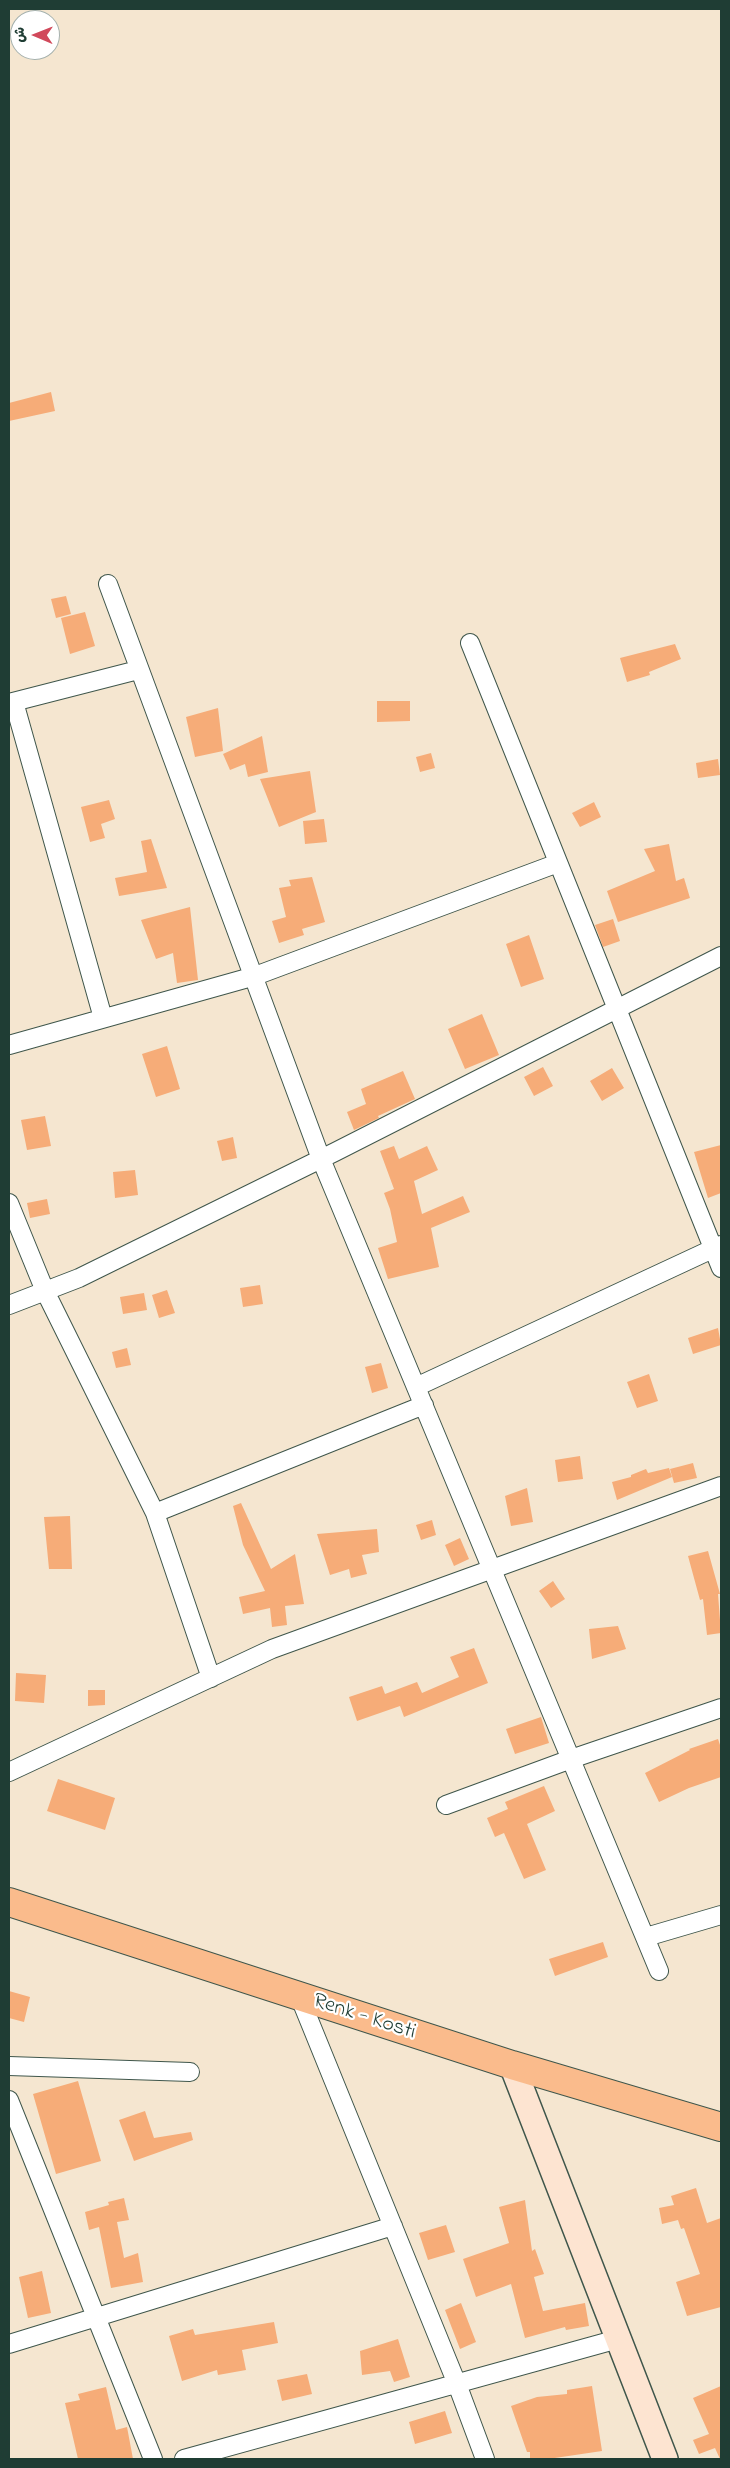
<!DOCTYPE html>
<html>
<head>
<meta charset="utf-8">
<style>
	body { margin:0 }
	#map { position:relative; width:730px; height:2468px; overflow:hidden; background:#f5e6d0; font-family:"Indie Flower","Playpen Sans Arabic",sans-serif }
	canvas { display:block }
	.frame { position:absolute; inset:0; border:10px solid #1f3d34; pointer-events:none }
	.north { position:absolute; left:10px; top:10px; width:50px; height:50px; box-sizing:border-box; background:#fff; border:1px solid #a5b1ae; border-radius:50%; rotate:271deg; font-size:14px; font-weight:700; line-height:20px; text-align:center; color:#1f3d34 }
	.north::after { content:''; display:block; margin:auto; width:18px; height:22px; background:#d1495b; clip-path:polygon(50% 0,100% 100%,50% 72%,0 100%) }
</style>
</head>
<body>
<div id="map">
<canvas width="730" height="2468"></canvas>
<div class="frame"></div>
<div class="north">ش</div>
</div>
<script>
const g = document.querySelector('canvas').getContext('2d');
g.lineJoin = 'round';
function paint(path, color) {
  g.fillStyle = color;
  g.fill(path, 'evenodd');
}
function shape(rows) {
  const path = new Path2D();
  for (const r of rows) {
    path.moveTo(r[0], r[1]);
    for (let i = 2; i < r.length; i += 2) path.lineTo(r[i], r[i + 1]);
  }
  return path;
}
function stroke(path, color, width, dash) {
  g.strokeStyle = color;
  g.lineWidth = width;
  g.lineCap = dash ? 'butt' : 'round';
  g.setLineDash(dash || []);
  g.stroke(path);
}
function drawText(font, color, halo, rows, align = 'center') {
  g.font = font + ' "Indie Flower",sans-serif';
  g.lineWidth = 4.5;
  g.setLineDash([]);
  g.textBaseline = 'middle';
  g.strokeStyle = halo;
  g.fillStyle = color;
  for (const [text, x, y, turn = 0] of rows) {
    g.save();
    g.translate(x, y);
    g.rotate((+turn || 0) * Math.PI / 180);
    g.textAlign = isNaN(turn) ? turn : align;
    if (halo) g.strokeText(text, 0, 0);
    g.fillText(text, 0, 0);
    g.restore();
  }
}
paint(shape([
	[51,392,55,411,9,421,9,403],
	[66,596,71,614,56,618,51,599],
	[85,612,95,646,70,654,61,618],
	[675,644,681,659,649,672,650,675,627,682,620,658],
	[377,701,410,701,410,721,377,722],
	[218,708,223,751,195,757,186,717],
	[262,736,268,772,248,777,245,764,230,770,223,754],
	[431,753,435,768,420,772,416,757],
	[718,759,720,775,698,778,696,763],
	[310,771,316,812,279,827,260,779],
	[109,800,115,819,101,824,105,838,90,842,81,807],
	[594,802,601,817,580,827,572,813],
	[324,819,327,842,305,844,303,821],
	[151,839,167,888,119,896,115,878,147,872,141,841],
	[669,844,676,881,684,878,690,898,618,922,607,891,655,871,644,849],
	[312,877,325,922,302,929,304,935,279,943,272,921,286,917,279,888,291,886,289,880],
	[190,907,198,980,177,983,173,953,156,959,141,920],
	[613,919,620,941,603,947,595,925],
	[529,935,544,979,521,987,506,944],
	[482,1014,499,1055,465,1069,448,1029],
	[167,1046,180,1089,156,1097,142,1054],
	[543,1067,553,1086,534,1096,524,1077],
	[612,1068,624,1088,602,1101,590,1081],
	[403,1071,415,1099,378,1116,379,1118,354,1130,347,1112,366,1104,361,1089],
	[45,1116,51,1146,27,1150,21,1120],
	[233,1137,237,1158,222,1161,217,1141],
	[721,1145,721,1193,708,1198,694,1152],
	[394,1146,399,1159,427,1146,438,1170,414,1181,422,1214,463,1196,470,1212,431,1228,439,1267,388,1279,378,1248,397,1242,390,1209,384,1193,394,1189,380,1151],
	[135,1170,138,1195,115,1198,113,1172],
	[47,1199,50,1214,30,1218,27,1203],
	[260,1285,263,1304,243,1307,240,1288],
	[167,1290,175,1313,159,1318,152,1295],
	[144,1293,147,1310,123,1314,120,1297],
	[718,1328,721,1345,693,1354,688,1338],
	[127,1348,131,1365,116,1368,112,1352],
	[381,1363,388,1388,372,1393,365,1367],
	[649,1374,658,1401,637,1408,627,1382],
	[580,1456,583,1479,558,1482,555,1460],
	[693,1463,697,1478,674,1483,670,1469],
	[669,1468,672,1477,617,1500,612,1482,631,1477,631,1475,646,1469,648,1473],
	[527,1488,533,1522,511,1526,505,1496],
	[241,1503,271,1569,295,1554,304,1604,285,1606,287,1625,272,1627,270,1608,243,1614,239,1597,265,1591,243,1545,233,1506],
	[70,1516,72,1569,49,1569,44,1517],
	[432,1520,436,1535,421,1540,416,1525],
	[377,1529,379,1552,362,1555,367,1574,351,1578,349,1569,330,1575,317,1534],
	[460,1538,469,1559,454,1566,445,1545],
	[708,1551,720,1594,718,1594,721,1633,707,1635,703,1599,700,1600,688,1556],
	[553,1581,565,1599,551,1608,539,1591],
	[618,1626,626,1649,592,1659,589,1629],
	[474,1648,488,1683,404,1717,400,1706,357,1721,349,1697,382,1686,385,1694,417,1682,422,1693,459,1677,450,1657],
	[16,1673,46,1675,44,1703,15,1701],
	[88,1690,105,1690,105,1705,88,1706],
	[541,1717,549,1743,515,1754,506,1729],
	[718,1739,721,1748,721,1777,689,1788,659,1802,645,1773,690,1750,689,1749],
	[58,1779,115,1798,105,1830,47,1811],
	[544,1786,555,1811,527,1824,546,1870,524,1879,504,1833,495,1837,487,1818,508,1809,505,1802],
	[603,1942,608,1957,555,1976,549,1959],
	[9,1991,30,1997,24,2022,9,2018],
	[78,2081,101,2161,56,2174,33,2094],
	[145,2111,154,2138,191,2132,193,2140,134,2161,119,2120],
	[696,2188,707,2223,721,2218,721,2307,687,2316,676,2282,700,2274,684,2228,681,2229,678,2220,662,2224,659,2208,674,2205,671,2196],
	[124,2198,129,2220,117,2222,124,2258,138,2253,143,2282,111,2288,99,2227,89,2230,85,2212,109,2205,108,2202],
	[525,2200,532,2251,535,2249,544,2274,534,2277,543,2311,585,2303,589,2326,566,2330,565,2327,525,2338,511,2284,476,2297,463,2259,509,2243,499,2207],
	[446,2225,455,2252,428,2260,419,2233],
	[42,2271,51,2313,28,2318,19,2277],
	[461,2303,476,2342,460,2349,445,2310],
	[274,2322,278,2343,242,2350,246,2370,218,2375,217,2370,182,2381,169,2336,193,2329,195,2335],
	[398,2339,410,2377,394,2382,390,2371,362,2375,360,2351],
	[307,2374,312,2394,282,2401,277,2380],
	[592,2386,602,2451,548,2459,530,2459,530,2452,527,2452,511,2406,537,2397,567,2394,567,2390],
	[721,2386,721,2459,720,2459,715,2448,699,2454,693,2440,709,2434,693,2398],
	[106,2387,116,2430,127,2427,133,2459,78,2459,65,2403,80,2400,78,2394],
	[445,2411,452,2433,415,2444,409,2422]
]), '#f6ac78');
const street = shape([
	[108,584,321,1159,659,1971],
	[470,643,721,1268],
	[14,702,103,1018],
	[9,703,138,670],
	[9,1045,255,976,558,863],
	[9,1203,45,1291,155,1513,211,1678],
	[9,1305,79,1278,335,1152,721,956],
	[416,1387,721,1245],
	[155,1513,424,1405],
	[9,1772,272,1649,721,1486],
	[446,1805,571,1759,721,1708],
	[646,1937,721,1915],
	[300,1998,457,2384,485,2459],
	[9,2066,190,2072],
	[9,2100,153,2459],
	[9,2344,393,2226],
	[184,2459,618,2339]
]);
const secondary = shape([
	[512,2065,665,2459]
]);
const primary = shape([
	[9,1902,512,2065,721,2127]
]);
stroke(street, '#3f564b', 20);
stroke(secondary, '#3f564b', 28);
stroke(primary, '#3f564b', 30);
stroke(street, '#fff', 18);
stroke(secondary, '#fde4d1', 25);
stroke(primary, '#fabb8c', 28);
drawText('22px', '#1f3d34', '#fff', [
	["Renk - Kosti",364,2018,18]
]);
</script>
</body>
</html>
